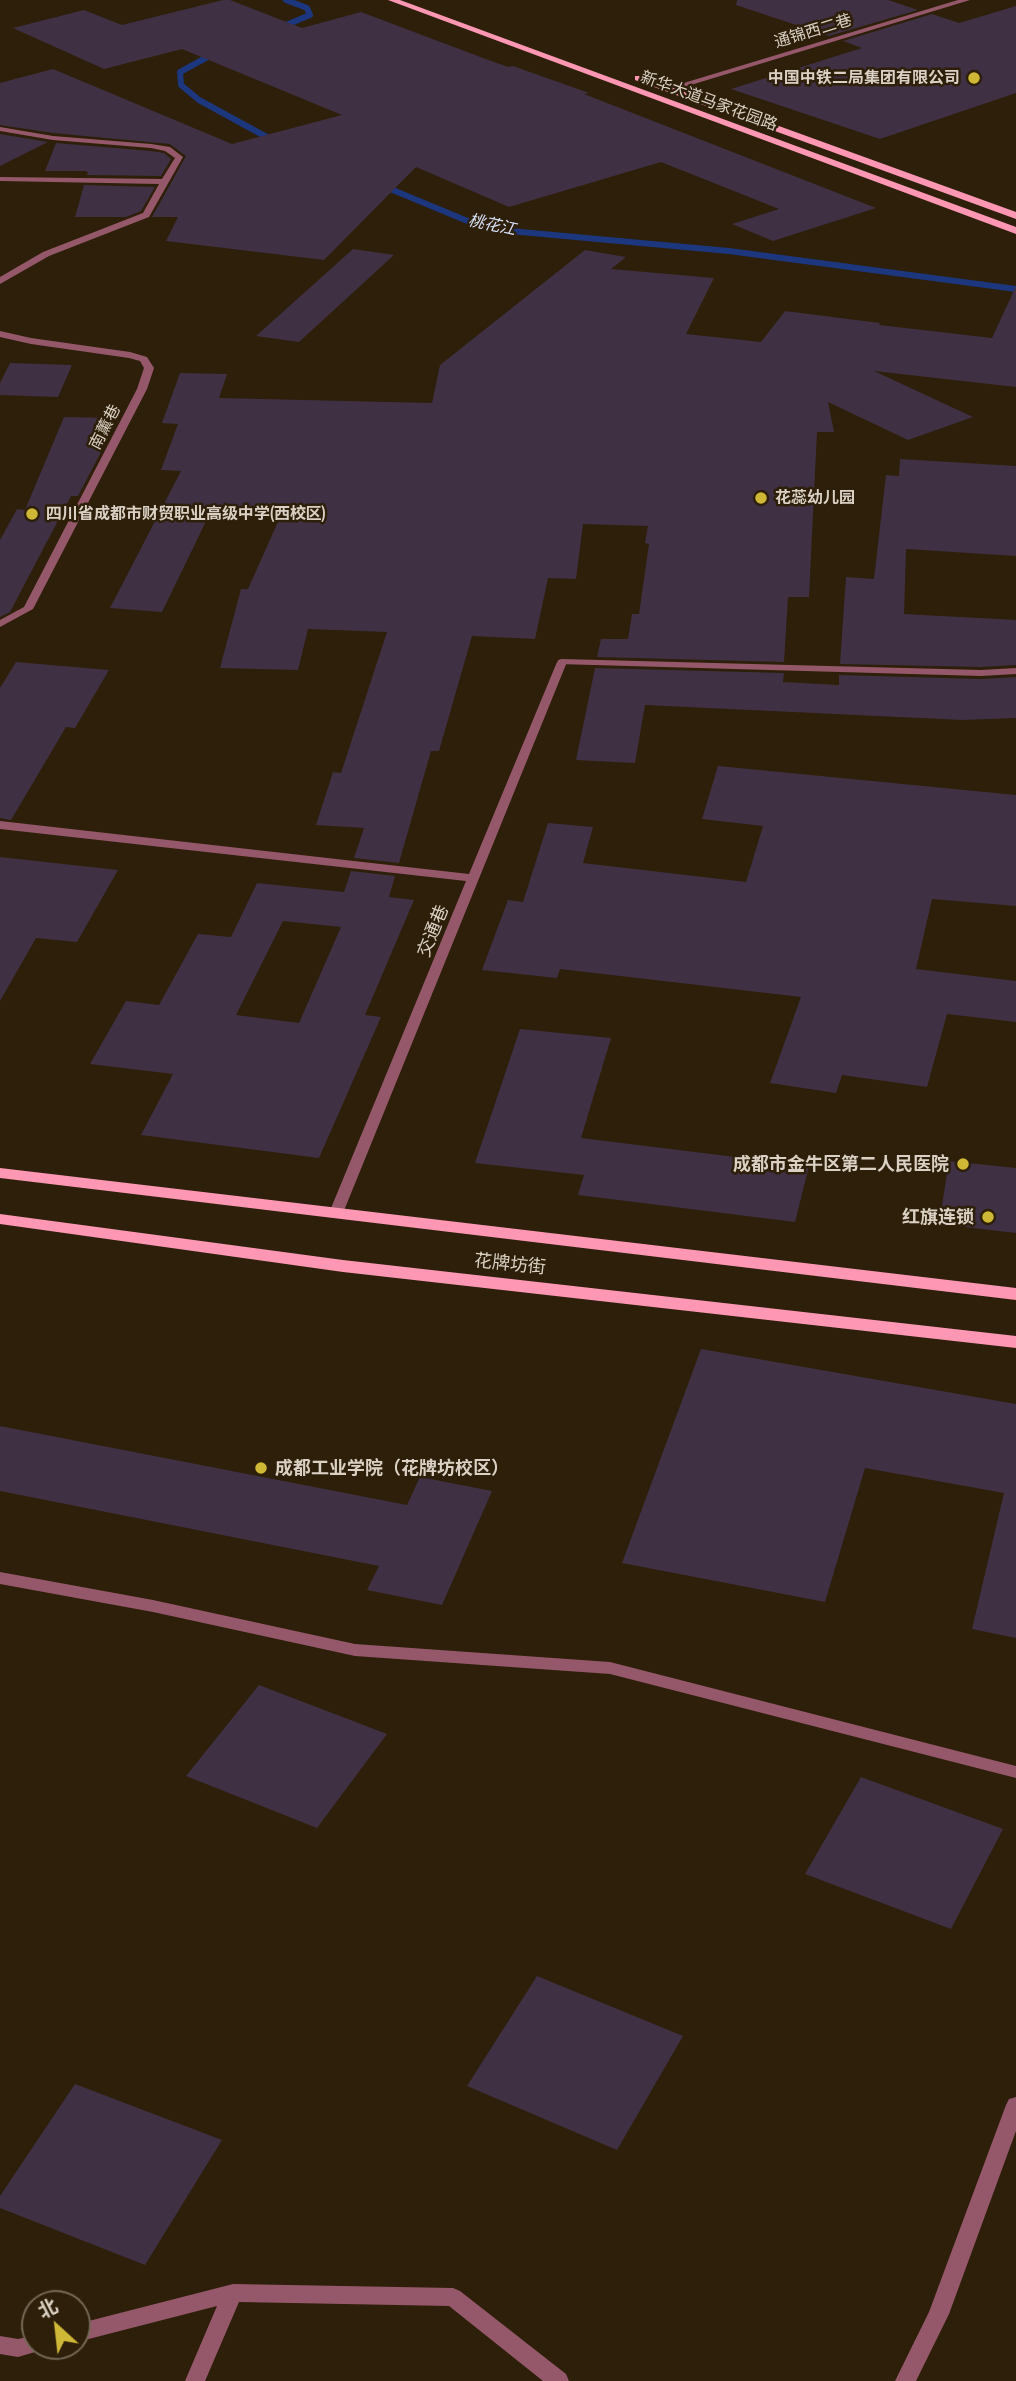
<!DOCTYPE html>
<html>
<head>
<meta charset="utf-8">
<style>
	body { margin:0 }
	#map { position:relative; width:1016px; height:2381px; overflow:hidden; background:#2d1f09; font-family:"Asap Condensed","Noto Sans SC",sans-serif }
	canvas { display:block }
	.north { position:absolute; left:21px; top:2290px; width:70px; height:70px; box-sizing:border-box; background:#2d1f09; border:2px solid #726654; border-radius:50%; rotate:333deg; font-size:19px; font-weight:700; line-height:28px; text-align:center; color:#dad1c4 }
	.north::after { content:''; display:block; margin:auto; width:24px; height:32px; background:#d0b837; clip-path:polygon(50% 0,100% 100%,50% 72%,0 100%) }
</style>
</head>
<body>
<div id="map">
<canvas width="1016" height="2381"></canvas>
<div class="north">北</div>
</div>
<script>
const g = document.querySelector('canvas').getContext('2d');
g.lineJoin = 'round';
function shape(rows) {
  const path = new Path2D();
  for (const r of rows) {
    path.moveTo(r[0], r[1]);
    for (let i = 2; i < r.length; i += 2) path.lineTo(r[i], r[i + 1]);
  }
  return path;
}
function stroke(path, color, width, dash) {
  g.strokeStyle = color;
  g.lineWidth = width;
  g.lineCap = dash ? 'butt' : 'round';
  g.setLineDash(dash || []);
  g.stroke(path);
}
function paint(path, color) {
  g.fillStyle = color;
  g.fill(path, 'evenodd');
}
function drawText(font, color, halo, rows, align = 'center') {
  g.font = font + ' "Asap Condensed","Noto Sans SC",sans-serif';
  g.lineWidth = 5;
  g.setLineDash([]);
  g.textBaseline = 'middle';
  g.strokeStyle = halo;
  g.fillStyle = color;
  for (const [text, x, y, turn = 0] of rows) {
    g.save();
    g.translate(x, y);
    g.rotate((+turn || 0) * Math.PI / 180);
    g.textAlign = isNaN(turn) ? turn : align;
    if (halo) g.strokeText(text, 0, 0);
    g.fillText(text, 0, 0);
    g.restore();
  }
}
stroke(shape([
	[279,28,310,15,307,8,286,0],
	[215,53,180,72,181,85,199,100,274,141],
	[383,186,470,222,499,230,729,251,1016,289]
]), '#1c377e', 6);
paint(shape([
	[223,0,230,0,302,28,361,12,483,58,508,67,513,66,589,93,584,94,876,208,773,241,732,224,779,209,661,162,509,207,416,167,324,260,166,241,178,217,152,217,186,156,170,144,53,133,0,125,0,83,53,69,232,144,342,115,182,49,104,69,13,28,84,10,122,25],
	[737,0,888,0,918,10,829,36,736,5],
	[1016,6,1016,93,880,139,731,89,862,48,843,41,932,14,959,23],
	[0,134,48,142,0,166],
	[56,143,151,151,164,153,171,159,161,176,87,175,88,172,84,171,45,171],
	[84,185,155,187,141,211,126,217,75,217],
	[353,249,394,255,299,342,256,336],
	[585,250,626,257,611,269,714,278,686,334,761,342,785,311,880,323,879,325,992,338,1016,286,1016,387,874,371,973,417,908,440,828,402,834,432,817,432,809,597,788,597,784,662,597,657,601,639,628,639,632,614,639,614,649,544,645,543,648,526,583,524,576,579,548,578,535,639,472,636,439,751,431,751,399,863,354,858,364,828,316,825,333,772,341,773,387,632,308,629,298,670,220,668,241,589,248,589,281,515,210,513,162,612,110,608,181,471,161,470,178,424,162,423,180,373,227,374,219,398,432,403,440,365],
	[10,363,72,365,58,397,0,395,0,383],
	[64,417,115,418,101,452,78,496,71,496,10,612,0,617,0,540,17,509,25,510],
	[900,459,1016,466,1016,556,906,549,904,614,1016,620,1016,665,981,667,840,664,846,577,874,579,886,475,899,476],
	[16,662,109,670,75,728,66,727,11,820,0,818,0,688],
	[595,668,784,673,783,682,839,685,839,675,981,679,1016,677,1016,718,962,720,645,705,635,763,576,760],
	[718,766,1016,795,1016,906,932,899,916,969,1016,981,1016,1022,947,1014,927,1087,842,1075,836,1093,770,1083,801,997,560,969,557,978,482,970,508,900,523,902,548,823,593,827,583,863,746,882,763,826,702,819],
	[0,857,118,870,77,942,36,938,0,1001],
	[351,871,395,876,389,897,414,900,365,1015,381,1017,319,1158,141,1135,173,1074,90,1064,126,1001,159,1005,198,934,231,937,257,883,344,892],
	[283,921,341,927,299,1023,236,1015],
	[520,1029,611,1038,581,1138,809,1166,795,1222,578,1195,584,1175,475,1163],
	[949,1161,1016,1168,1016,1233,939,1224],
	[701,1349,1016,1404,1016,1638,972,1629,1004,1493,865,1468,825,1602,622,1563],
	[0,1426,407,1505,420,1477,492,1491,442,1605,367,1590,379,1566,0,1491],
	[259,1685,387,1734,317,1828,186,1776],
	[861,1777,1003,1829,951,1929,805,1874],
	[537,1976,683,2036,617,2150,467,2086],
	[75,2084,222,2140,145,2265,0,2208,0,2196]
]), '#403044');
paint(shape([
	[562,659,981,670,1016,668,1016,674,981,676,558,664,558,660,562,659],
	[0,1572,153,1600,355,1644,610,1662,1016,1766,1016,1778,610,1674,355,1656,153,1612,0,1584,0,1572],
	[1016,2097,1016,2131,949,2314,916,2381,895,2381,929,2312,1006,2105,1009,2099,1016,2097],
	[233,2284,453,2288,460,2291,566,2374,569,2381,543,2381,449,2306,239,2302,205,2381,185,2381,217,2306,77,2342,77,2324,233,2284],
	[35,2335,35,2346,44,2346,42,2350,18,2357,0,2354,0,2336,18,2339,35,2335]
]), '#95586a');
paint(shape([
	[958,0,970,0,671,91,664,89,958,0],
	[0,127,53,136,151,144,170,147,183,157,149,217,49,256,0,284,0,277,43,252,143,213,159,184,0,181,0,177,162,179,175,158,165,151,151,148,53,140,0,131,0,127],
	[0,331,31,338,130,352,147,357,154,368,147,389,33,609,0,627,0,620,24,607,137,389,144,368,140,361,129,358,31,344,0,337,0,331],
	[562,659,567,662,343,1213,336,1217,331,1216,329,1213,466,881,0,829,0,821,469,874,557,662,562,659]
]), '#95586a');
paint(shape([
	[388,0,400,0,1016,227,1016,234,388,0],
	[635,76,641,76,1016,212,1016,219,635,80,635,76],
	[0,1168,1016,1288,1016,1300,0,1178,0,1168],
	[0,1214,343,1260,1016,1336,1016,1348,343,1272,0,1224,0,1214]
]), '#fd97b4');
for (const [x, y, r, color] of [
	[974,78,7,"#d0b837"],
	[761,498,7,"#d0b837"],
	[32,514,7,"#d0b837"],
	[963,1164,7,"#d0b837"],
	[988,1217,7,"#d0b837"],
	[261,1468,7,"#d0b837"]
]) {
  const dot = new Path2D();
  dot.arc(x, y, r, 0, 2 * Math.PI);
  g.fillStyle = color;
  g.fill(dot);
  stroke(dot, '#2d1f09', 2.5);
}
drawText('16px', '#dad1c4', '#2d1f09', [
	["通锦西二巷",813,31,-17],
	["新华大道马家花园路",709,101,20],
	["南薰巷",105,427,-63]
]);
drawText('bold 16px', '#dad1c4', '#2d1f09', [
	["中国中铁二局集团有限公司",960,78,"right"],
	["花蕊幼儿园",775,498],
	["四川省成都市财贸职业高级中学(西校区)",46,514]
], 'left');
drawText('italic 16px', '#d6e0f5', '#2d1f09', [
	["桃花江",492,225,12]
]);
drawText('18px', '#dad1c4', '#2d1f09', [
	["交通巷",433,931,-68],
	["花牌坊街",510,1264,6]
]);
drawText('bold 18px', '#dad1c4', '#2d1f09', [
	["成都市金牛区第二人民医院",949,1164],
	["红旗连锁",974,1217],
	["成都工业学院（花牌坊校区）",275,1468,"left"]
], 'right');
</script>
</body>
</html>
